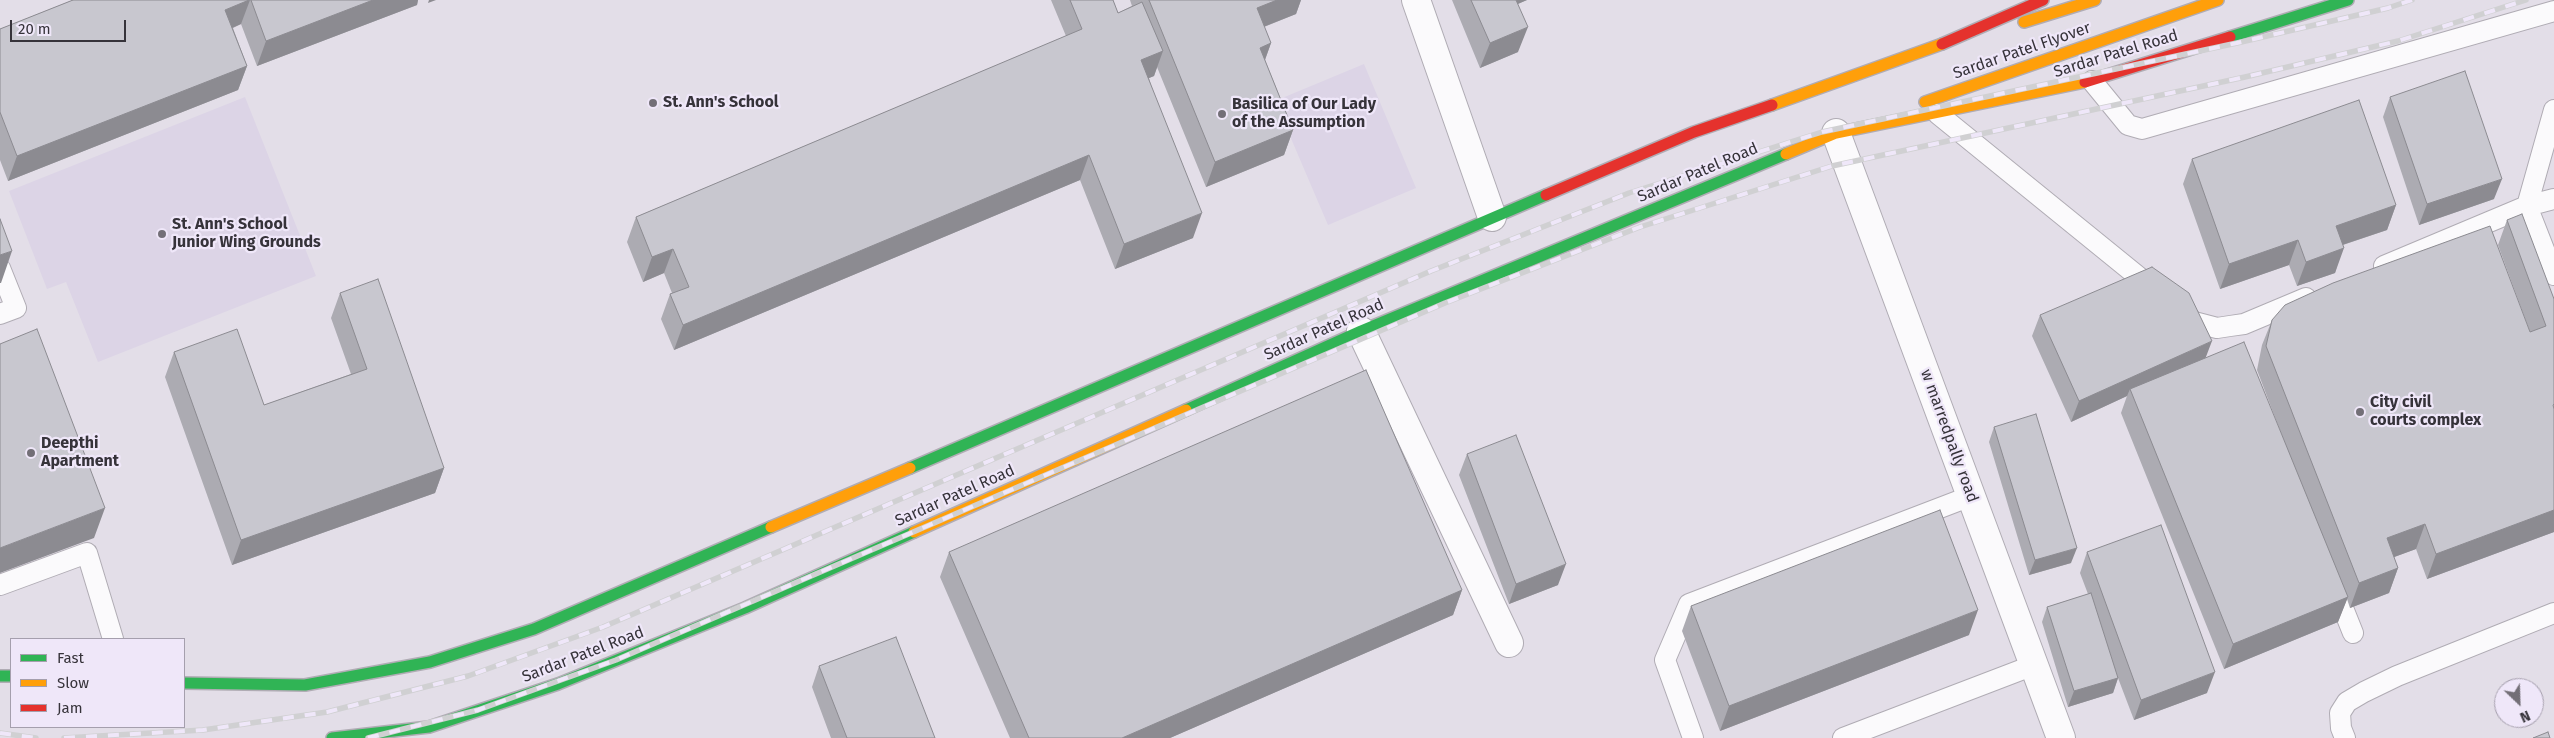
<!DOCTYPE html>
<html>
<head>
<meta charset="utf-8">
<style>
	body { margin:0 }
	#map { position:relative; width:2554px; height:738px; overflow:hidden; background:#e3dee8; font-family:"Fira Sans",sans-serif }
	canvas { display:block }
	.legend { position:absolute; left:10px; top:638px; width:175px; height:90px; box-sizing:border-box; background:#efe7f9; border:1px solid #a59fad; margin:0; padding:6px 9px; list-style:none; font-size:15px; color:#36333a }
	.legend li { display:flex; align-items:center; gap:10px; height:25px }
	.legend b { width:25px; border:1px solid #a59fad }
	.north { position:absolute; left:2494px; top:678px; width:50px; height:50px; box-sizing:border-box; background:#efe7f9; border:1px solid #a59fad; border-radius:50%; rotate:156deg; font-size:14px; font-weight:700; line-height:20px; text-align:center; color:#36333a }
	.north::after { content:''; display:block; margin:auto; width:18px; height:22px; background:#736f77; clip-path:polygon(50% 0,100% 100%,50% 72%,0 100%) }
	.scale { position:absolute; left:10px; top:20px; width:116px; height:22px; box-sizing:border-box; border:2px solid #36333a; border-top:0; padding-left:6px; font-size:15px; line-height:18px; white-space:nowrap; color:#36333a; -webkit-text-stroke:4px #efe7f9; paint-order:stroke }
</style>
</head>
<body>
<div id="map">
<canvas width="2554" height="738"></canvas>
<ul class="legend">
<li><b style="height:6px;background:#30b455"></b>Fast</li>
<li><b style="height:6px;background:#ff9f0a"></b>Slow</li>
<li><b style="height:6px;background:#e5322d"></b>Jam</li>
</ul>
<div class="north">N</div>
<div class="scale">20 m</div>
</div>
<script>
const g = document.querySelector('canvas').getContext('2d');
g.lineJoin = 'round';
function paint(path, color) {
  g.fillStyle = color;
  g.fill(path, 'evenodd');
}
function shape(rows) {
  const path = new Path2D();
  for (const r of rows) {
    path.moveTo(r[0], r[1]);
    for (let i = 2; i < r.length; i += 2) path.lineTo(r[i], r[i + 1]);
  }
  return path;
}
function stroke(path, color, width, dash) {
  g.strokeStyle = color;
  g.lineWidth = width;
  g.lineCap = dash ? 'butt' : 'round';
  g.setLineDash(dash || []);
  g.stroke(path);
}
function drawText(font, color, halo, rows, align = 'center') {
  g.font = font + ' "Fira Sans",sans-serif';
  g.lineWidth = 4.5;
  g.setLineDash([]);
  g.textBaseline = 'middle';
  g.strokeStyle = halo;
  g.fillStyle = color;
  for (const [text, x, y, turn = 0] of rows) {
    g.save();
    g.translate(x, y);
    g.rotate((+turn || 0) * Math.PI / 180);
    g.textAlign = isNaN(turn) ? turn : align;
    if (halo) g.strokeText(text, 0, 0);
    g.fillText(text, 0, 0);
    g.restore();
  }
}
paint(shape([
	[1364,64,1416,188,1328,225,1275,101],
	[245,97,316,276,98,362,66,282,47,289,9,191]
]), '#dcd4e6');
const lane = shape([
	[2092,81,2128,125,2142,129,2554,11],
	[1938,114,2156,291],
	[2527,206,2554,110],
	[2527,206,2554,199],
	[2384,266,2527,206,2554,275],
	[0,268,16,308,0,314],
	[2182,312,2194,322,2217,328,2230,326,2244,324,2306,298],
	[2333,583,2353,633],
	[0,585,87,553,113,639],
	[1693,738,1665,660,1689,604,1971,496],
	[1843,738,2034,665],
	[2345,738,2341,728,2340,713,2347,702,2364,692,2397,676,2554,613]
]);
const street = shape([
	[1416,0,1492,217],
	[1836,133,2061,738],
	[1361,331,1509,643]
]);
const fast = shape([
	[2230,37,2348,0],
	[1186,410,1361,331,1786,154],
	[910,468,1546,195],
	[0,676,11,676],
	[184,683,305,685,430,662,534,629,771,527],
	[332,738,429,727,558,684,745,608,914,532]
]);
const slow = shape([
	[2024,22,2095,0],
	[1925,102,2218,0],
	[1772,105,1942,44],
	[1786,154,1836,133,2085,82],
	[771,527,910,468],
	[914,532,1186,410]
]);
const jam = shape([
	[1942,44,2043,0],
	[2085,82,2230,37],
	[1546,195,1694,132,1772,105]
]);
stroke(lane, '#b0acb4', 22);
stroke(street, '#b0acb4', 30);
stroke(fast, '#b0acb4', 14);
stroke(slow, '#b0acb4', 14);
stroke(jam, '#b0acb4', 14);
stroke(lane, '#fbfafc', 20);
stroke(street, '#fbfafc', 28);
stroke(fast, '#30b455', 11);
stroke(slow, '#ff9f0a', 11);
stroke(jam, '#e5322d', 11);
const rail = shape([
	[0,733,36,738],
	[64,738,203,730,327,712,468,676,603,627,1431,271,1629,193,1822,132,2237,43,2388,8,2412,0],
	[368,738,478,710,616,660,1445,303,1640,227,1832,166,2245,77,2398,41,2526,0]
]);
stroke(rail, '#d0d0d2', 5.5);
stroke(rail, '#efe7f9', 4, [11]);
paint(shape([
	[73,0,418,0,417,5,257,66,241,24,233,28,247,66,238,90,8,181,0,160,0,29],
	[1051,0,1113,0,1118,13,1132,6,1130,0,1301,0,1296,14,1264,27,1271,43,1265,60,1293,130,1284,155,1206,187,1157,67,1154,76,1149,78,1193,238,1115,269,1080,180,674,350,661,319,670,294,672,293,664,273,643,282,627,242,636,217,1066,36],
	[1452,0,1527,0,1518,4,1518,52,1480,68],
	[2390,97,2494,199,2419,225,2383,117],
	[2192,159,2396,205,2387,230,2343,245,2335,273,2297,286,2289,265,2220,289,2183,184],
	[2507,220,2554,299,2554,532,2427,579,2416,549,2394,557,2398,568,2389,593,2350,608,2347,599,2338,622,2224,669,2121,413,2127,396,2071,422,2032,336,2040,315,2206,358,2284,441,2257,370,2262,345,2272,320,2530,332,2498,245],
	[340,293,444,468,435,493,232,565,165,377,174,352,264,405,351,374,331,318],
	[1994,427,2071,563,2029,575,1989,442],
	[1467,454,1558,585,1509,604,1459,475],
	[949,552,1462,590,1453,615,1170,738,1010,738,940,577],
	[2087,552,2207,693,2134,720,2118,678,2113,693,2068,707,2042,622,2047,607,2088,594,2080,573],
	[1691,606,1969,635,1720,731,1682,631],
	[819,666,935,738,831,738,812,687]
]), '#acabb2');
paint(shape([
	[249,0,250,0,241,24,216,35,225,10],
	[373,0,418,0,417,5,257,66,266,41],
	[429,0,436,0,428,3],
	[1277,0,1301,0,1296,14,1248,33,1257,8],
	[1505,0,1527,0,1501,11],
	[1528,27,1518,52,1480,68,1490,43],
	[1271,43,1262,68,1260,48],
	[1163,51,1154,76,1132,85,1141,60],
	[247,66,238,90,8,181,17,156],
	[1293,130,1284,155,1206,187,1215,162],
	[1089,155,1080,180,674,350,683,325],
	[2502,179,2494,199,2419,225,2427,204],
	[2396,205,2387,230,2327,250,2336,226],
	[1202,213,1193,238,1115,269,1124,244],
	[2298,240,2289,265,2220,289,2229,264],
	[2344,248,2335,273,2297,286,2306,262],
	[673,249,664,273,643,282,652,257],
	[12,251,1,283,0,283,0,255],
	[2212,341,2204,362,2130,389,2127,396,2071,422,2079,401],
	[444,468,435,493,232,565,241,540],
	[105,508,94,538,0,573,0,548],
	[2554,510,2554,532,2427,579,2436,554],
	[2425,524,2416,549,2378,563,2387,538],
	[2077,548,2071,563,2029,575,2035,560],
	[1566,564,1558,585,1509,604,1516,584],
	[2398,568,2389,593,2350,608,2359,583],
	[1462,590,1453,615,1170,738,1122,738],
	[2348,597,2338,622,2224,669,2233,644],
	[1978,610,1969,635,1720,731,1729,706],
	[2215,672,2207,693,2134,720,2141,700],
	[2118,678,2113,693,2068,707,2074,691]
]), '#8c8b91');
const building = shape([
	[73,0,249,0,225,10,247,66,17,156,0,112,0,29,73,0],
	[251,0,373,0,266,41,251,0],
	[1070,0,1113,0,1118,13,1142,2,1163,51,1141,60,1202,213,1124,244,1089,155,683,325,670,294,689,287,673,249,652,257,636,217,1082,29,1070,0],
	[1149,0,1277,0,1257,8,1271,43,1260,48,1293,130,1215,162,1149,0],
	[1471,0,1516,0,1528,27,1490,43,1471,0],
	[2465,71,2502,179,2427,204,2390,97,2465,71],
	[2359,100,2396,205,2336,226,2344,248,2306,262,2298,240,2229,264,2192,159,2359,100],
	[2522,214,2554,299,2554,404,2553,405,2554,409,2554,510,2436,554,2425,524,2387,538,2398,568,2359,583,2266,346,2272,320,2285,305,2333,283,2490,226,2530,332,2546,326,2507,220,2522,214],
	[0,219,12,251,0,255,0,219],
	[2152,267,2189,293,2212,341,2079,401,2040,315,2152,267],
	[378,279,444,468,241,540,174,352,237,329,264,405,367,369,340,293,378,279],
	[37,329,105,508,0,548,0,344,37,329],
	[2244,342,2348,597,2233,644,2130,389,2244,342],
	[1366,370,1462,590,1122,738,1029,738,949,552,1366,370],
	[2036,414,2077,548,2035,560,1994,427,2036,414],
	[1516,435,1566,564,1516,584,1467,454,1516,435],
	[1940,510,1978,610,1729,706,1691,606,1940,510],
	[2161,525,2215,672,2141,700,2087,552,2161,525],
	[2091,593,2118,678,2074,691,2047,607,2091,593],
	[896,637,935,738,847,738,819,666,896,637],
	[2548,732,2550,738,2533,738,2548,732]
]);
paint(building, '#c8c7cf');
stroke(building, '#8c8b91', 1);
for (const [x, y, r, color] of [
	[653,103,5,"#736f77"],
	[1222,114,5,"#736f77"],
	[162,234,5,"#736f77"],
	[2360,412,5,"#736f77"],
	[31,453,5,"#736f77"]
]) {
  const dot = new Path2D();
  dot.arc(x, y, r, 0, 2 * Math.PI);
  g.fillStyle = color;
  g.fill(dot);
  stroke(dot, '#efe7f9', 2);
}
drawText('16px', '#36333a', '#efe7f9', [
	["Sardar Patel Flyover",2022,51,-19],
	["Sardar Patel Road",2116,54,-17],
	["Sardar Patel Road",1698,173,-23],
	["Sardar Patel Road",1324,330,-24],
	["w marredpally road",1949,436,70],
	["Sardar Patel Road",955,496,-24],
	["Sardar Patel Road",583,655,-21]
]);
drawText('bold 16px', '#36333a', '#efe7f9', [
	["St. Ann's School",663,103],
	["Basilica of Our Lady",1232,105],
	["of the Assumption",1232,123],
	["St. Ann's School",172,225],
	["Junior Wing Grounds",172,243],
	["City civil",2370,403],
	["courts complex",2370,421],
	["Deepthi",41,444],
	["Apartment",41,462]
], 'left');
</script>
</body>
</html>
